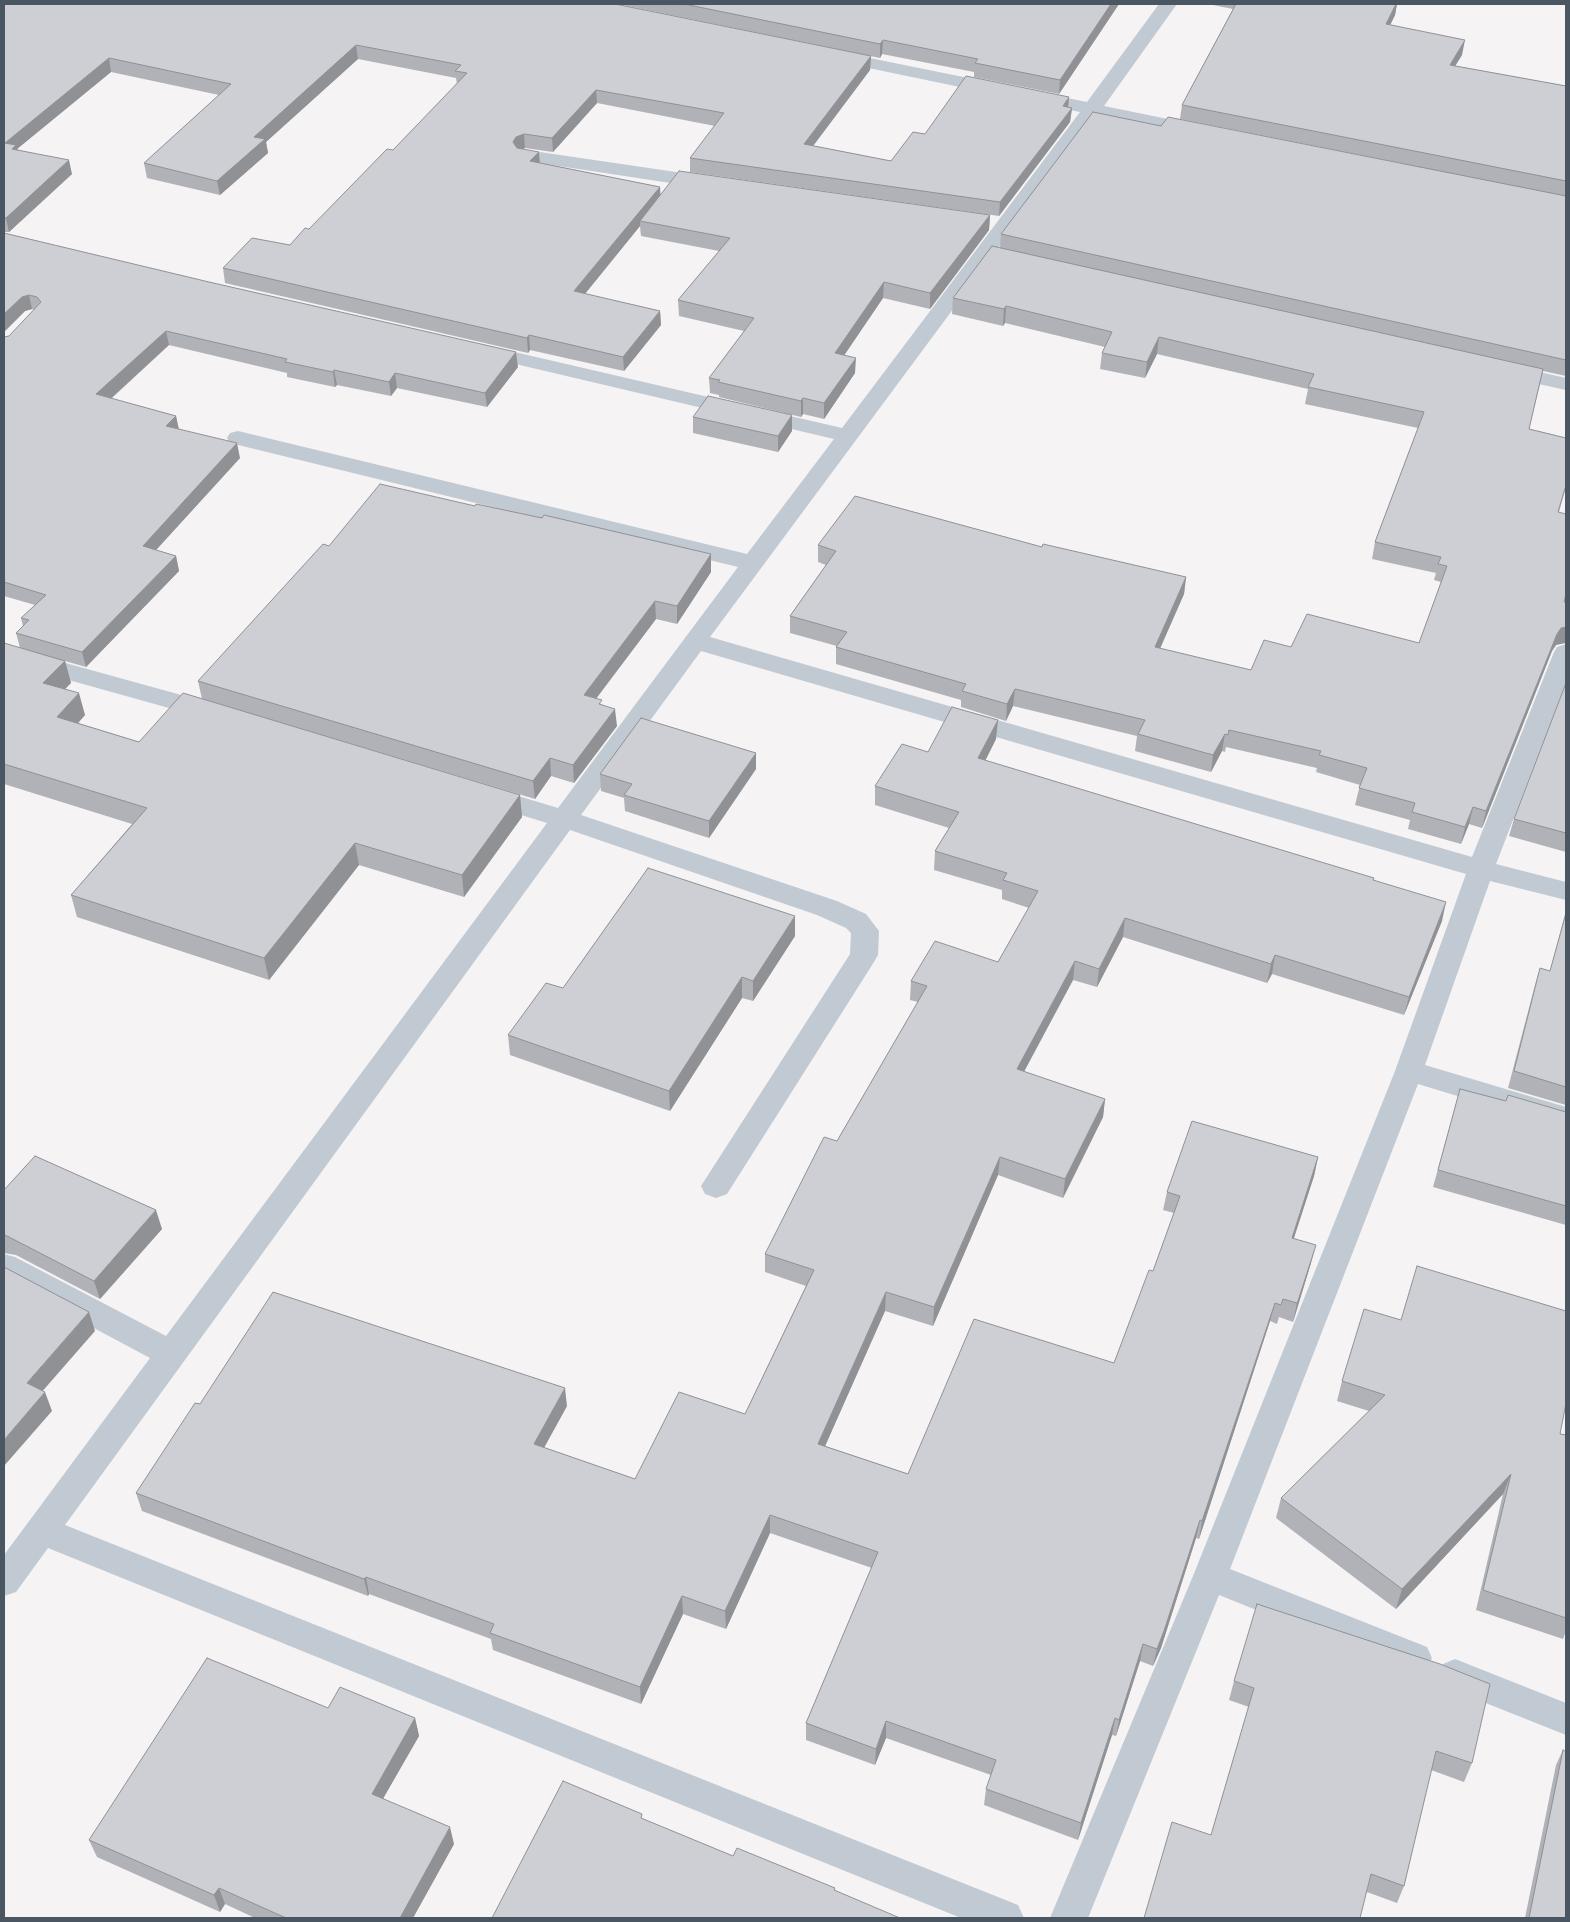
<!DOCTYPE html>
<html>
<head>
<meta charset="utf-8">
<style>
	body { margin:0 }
	#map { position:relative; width:1570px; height:1922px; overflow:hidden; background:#f5f3f3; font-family:Arial,sans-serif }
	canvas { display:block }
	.frame { position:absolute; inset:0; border:5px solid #4a5661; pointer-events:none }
</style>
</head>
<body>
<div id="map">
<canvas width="1570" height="1922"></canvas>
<div class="frame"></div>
</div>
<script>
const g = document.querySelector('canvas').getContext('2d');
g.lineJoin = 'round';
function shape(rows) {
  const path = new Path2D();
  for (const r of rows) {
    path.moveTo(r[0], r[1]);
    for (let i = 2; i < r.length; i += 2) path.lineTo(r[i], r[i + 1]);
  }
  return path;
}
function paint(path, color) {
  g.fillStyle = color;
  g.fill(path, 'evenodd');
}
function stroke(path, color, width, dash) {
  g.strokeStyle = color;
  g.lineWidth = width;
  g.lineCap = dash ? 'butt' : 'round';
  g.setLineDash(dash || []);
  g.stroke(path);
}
paint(shape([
	[1159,4,1177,4,1104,106,1207,127,1209,131,1207,135,1200,137,1097,115,710,637,1472,857,1554,652,1557,647,1566,644,1566,683,1496,864,1566,882,1566,900,1490,881,1425,1065,1566,1107,1566,1129,1418,1084,1230,1569,1427,1647,1432,1658,1427,1669,1415,1674,1219,1595,1088,1918,1050,1918,1193,1576,1395,1071,1466,874,701,651,581,815,837,901,866,914,879,931,878,955,874,962,727,1194,716,1198,705,1194,701,1186,850,954,851,933,846,928,817,915,570,830,65,1525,1018,1905,1024,1918,961,1918,48,1548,16,1592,4,1596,4,1555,150,1358,4,1280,4,1254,15,1257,166,1336,547,823,476,801,472,795,476,789,485,786,558,808,738,567,230,443,227,438,230,433,238,431,747,554,834,439,473,354,469,350,473,346,480,344,842,428,1080,112,835,61,829,60,826,56,829,52,835,51,1087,102,1159,4],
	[526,150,710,177,717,179,720,183,717,187,710,189,519,160,516,156,519,152,526,150],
	[1505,364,1566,378,1566,390,1497,375,1494,370,1497,365,1505,364],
	[4,646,221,706,224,712,221,718,212,720,4,662,4,646],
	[1455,1659,1566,1703,1566,1735,1443,1686,1438,1675,1443,1664,1455,1659]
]), '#c1cad2');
paint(shape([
	[4,4,871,56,870,70,813,146,891,161,925,134,1068,107,1072,108,1070,122,999,216,690,172,690,158,715,126,597,103,553,152,525,148,523,149,540,163,660,187,660,195,990,215,989,230,930,309,883,298,844,355,855,373,824,419,803,414,801,417,719,397,719,395,710,393,709,378,744,331,679,316,678,300,719,251,641,236,640,226,585,294,660,311,661,325,624,371,530,350,528,353,225,283,223,268,290,245,309,229,393,150,457,84,456,78,358,59,266,142,268,153,220,195,147,178,144,163,219,95,111,72,17,149,72,174,9,232,4,232],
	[618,4,1119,4,1059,94,974,77,974,72,882,54,880,58],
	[1213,4,1397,4,1395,15,1390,25,1462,55,1455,66,1566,86,1566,376,1543,371,1529,429,1566,438,1566,487,1559,512,1564,602,1556,645,1552,651,1482,828,1469,824,1461,844,1408,829,1410,820,1355,805,1360,785,1316,772,1317,768,1226,747,1225,752,1222,751,1211,772,1135,751,1137,736,1013,706,1006,721,961,707,961,700,836,664,836,647,837,646,790,633,790,616,826,565,818,562,818,545,1042,547,1186,577,1184,594,1160,649,1251,670,1291,647,1419,643,1441,582,1434,580,1436,573,1372,559,1375,542,1418,428,1305,404,1308,389,1157,354,1145,378,1100,369,1102,353,1105,347,1005,323,1003,326,952,314,953,298,1000,248,1001,234,1161,126,1415,166,1180,119,1182,105,1233,9,1213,5],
	[4,233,518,367,487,407,397,388,391,396,337,385,335,387,287,377,287,373,169,345,111,399,176,416,179,429,240,458,156,550,176,556,179,571,86,667,65,661,71,683,65,689,85,715,78,723,139,742,520,795,522,817,464,897,359,865,269,980,77,917,71,895,132,824,4,784,4,643,20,648,16,633,23,626,21,618,35,605,4,596,4,337,9,336,34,310,32,309,25,311,4,332],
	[792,415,792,431,778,452,693,433,693,417],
	[475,506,711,572,677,624,656,619,596,699,602,705,617,726,574,783,551,776,535,799,202,699,198,681,329,546],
	[1566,683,1566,852,1509,836,1514,819],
	[996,739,985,761,1374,880,1442,921,1404,1015,1272,974,1267,983,1123,937,1097,987,1073,980,1024,1072,1105,1099,1103,1117,1063,1198,998,1175,933,1326,885,1311,825,1446,908,1474,1114,1363,1153,1271,1174,1213,1163,1210,1167,1192,1318,1157,1314,1176,1294,1238,1311,1263,1294,1319,1293,1322,1279,1317,1277,1324,1270,1321,1199,1539,1196,1538,1161,1648,1153,1666,1140,1661,1116,1736,1112,1735,1078,1840,984,1805,986,1789,991,1775,886,1738,875,1765,806,1740,806,1723,872,1568,770,1533,726,1629,683,1614,641,1704,493,1650,491,1639,369,1594,368,1596,142,1511,136,1493,200,1404,567,1406,544,1448,635,1479,745,1414,806,1286,765,1272,765,1254,837,1141,918,1002,910,1000,911,981,998,962,1029,908,1002,899,1002,890,934,870,935,851,949,828,875,805,875,786,928,752],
	[756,769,709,838,625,811,624,798,601,791,600,774],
	[1566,911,1566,1105,1508,1088,1535,985,1540,968,1550,971],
	[795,936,753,1001,742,998,670,1111,510,1055,508,1035,563,988],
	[1460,1089,1506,1101,1566,1112,1566,1225,1433,1187],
	[4,1190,162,1229,100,1299,16,1255,4,1253],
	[1342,1381,1566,1435,1566,1631,1563,1639,1476,1610,1503,1494,1396,1609,1276,1518,1281,1498,1369,1411,1337,1401],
	[1234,1681,1472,1763,1464,1782,1431,1770,1404,1886,1397,1903,1211,1835,1249,1707,1229,1700],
	[328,1708,415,1718,419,1736,383,1798,454,1844,413,1918,255,1918,225,1904,220,1912,97,1857,89,1840],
	[1563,1750,1566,1918,1525,1918,1556,1765]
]), '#b0b2b7');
paint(shape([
	[1111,4,1119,4,1059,94,1060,80],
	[1396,4,1397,4,1395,15,1384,38,1386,24],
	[883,40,882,54,880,58,880,44],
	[1465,40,1462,55,1447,79,1450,65],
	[356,45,358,59,266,142,268,153,220,195,217,181,254,137],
	[871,56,870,70,804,158,804,144],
	[109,58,111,72,17,149,20,159,5,143],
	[596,90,597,103,553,152,552,138],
	[1069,97,1068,111,1063,106],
	[1072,108,1070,122,999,216,1000,202],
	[524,134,525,148,518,151,513,142,516,137],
	[539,152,540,166,530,161],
	[69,160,72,174,9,232,6,218],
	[660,187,661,201,640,221,640,226,575,306,574,291],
	[990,215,989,230,930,309,930,293],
	[884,282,883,298,835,369,835,353],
	[29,295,32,309,25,311,4,332,4,314,22,297],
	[1006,306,1005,323,1003,326,1004,309],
	[660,311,661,325,624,371,623,357],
	[166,331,169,345,99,409,96,394],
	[529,335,530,350,528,353,527,338],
	[1159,337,1157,354,1145,378,1147,362],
	[516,352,518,367,487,407,485,393],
	[856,358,855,373,824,419,824,403],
	[334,370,337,385,335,387,333,372],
	[395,373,397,388,391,396,389,382],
	[803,398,803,414,801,417,801,401],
	[792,415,792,431,778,452,778,436],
	[176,416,179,431,166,426],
	[237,443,240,458,146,561,143,546],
	[711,554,711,572,677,624,677,606],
	[176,556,179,571,86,667,82,652],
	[1186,577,1184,594,1153,664,1155,647],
	[655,601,656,619,585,713,584,695],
	[1566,627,1566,643,1556,645,1552,651,1482,828,1486,811,1557,634,1561,628],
	[65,661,71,683,49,705,43,683],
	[1015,689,1013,706,1006,721,1007,704],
	[79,693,85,715,63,740,57,717],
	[615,709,617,726,574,783,573,765],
	[998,720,996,739,977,777,978,758],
	[1225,734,1222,751,1211,772,1213,755],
	[756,753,756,769,709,838,709,821],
	[550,758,551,776,535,799,533,781],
	[520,795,522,817,464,897,462,875],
	[1473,807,1469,824,1461,844,1465,827],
	[355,843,359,865,269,980,264,958],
	[1446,902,1442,921,1404,1015,1409,997],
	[795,916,795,936,753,1001,753,981],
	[1125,918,1123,937,1097,987,1099,969],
	[1275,955,1272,974,1267,983,1271,964],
	[1075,961,1073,980,1015,1088,1017,1069],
	[742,977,742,998,670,1111,669,1091],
	[1105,1099,1103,1117,1063,1198,1065,1179],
	[1000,1157,998,1175,933,1326,934,1307],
	[1318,1157,1314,1176,1288,1256,1292,1238],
	[156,1210,162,1229,100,1299,94,1281],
	[1316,1245,1311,1263,1293,1322,1297,1303],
	[886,1292,885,1311,818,1462,818,1444],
	[1275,1303,1270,1321,1199,1539,1202,1521],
	[89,1312,95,1331,33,1402,27,1383],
	[565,1388,567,1406,536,1462,534,1444],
	[45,1392,52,1411,4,1466,4,1440],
	[1511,1474,1503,1494,1396,1609,1402,1589],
	[770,1515,770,1533,726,1629,725,1611],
	[1200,1520,1196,1538,1161,1648,1153,1666,1157,1649],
	[366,1577,369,1594,368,1596,364,1579],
	[682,1596,683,1614,641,1704,640,1687],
	[1143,1644,1140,1661,1116,1736,1119,1720],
	[415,1718,419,1736,376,1811,372,1794],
	[1115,1718,1112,1735,1078,1840,1081,1823],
	[886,1721,886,1738,875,1765,876,1749],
	[450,1827,454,1844,413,1918,400,1918],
	[219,1888,225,1904,220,1912,214,1895]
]), '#909195');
const building = shape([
	[4,4,615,4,871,56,804,144,891,161,913,132,925,134,966,76,1069,97,1063,106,1072,108,1000,202,690,158,724,113,596,90,552,138,524,134,516,137,513,142,517,148,539,152,530,161,660,187,574,291,660,311,623,357,529,335,527,338,223,268,252,238,290,245,305,228,309,229,387,149,393,150,467,73,455,71,461,65,356,45,254,137,265,139,217,181,144,163,231,84,109,58,5,143,16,145,12,149,69,160,6,218,4,218,4,4],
	[684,4,1111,4,1060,80,975,63,978,59,883,40,880,44,684,4],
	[1236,4,1396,4,1386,24,1465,40,1450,65,1566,86,1566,181,1182,105,1236,4],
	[1093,112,1161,126,1168,117,1566,196,1566,360,1001,234,1093,112],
	[679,171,990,215,930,293,884,282,835,353,856,358,824,403,803,398,801,401,718,382,720,380,709,378,754,318,678,300,730,238,640,221,679,171],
	[4,233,209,282,516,352,485,393,395,373,389,382,334,370,333,372,285,362,287,359,166,331,96,394,176,416,166,426,237,443,143,546,176,556,82,652,16,633,29,620,21,618,46,595,4,582,4,337,9,336,41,302,37,297,29,295,22,297,4,314,4,233],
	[992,246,1543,369,1529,429,1566,438,1566,485,1558,512,1566,514,1566,594,1564,602,1566,603,1566,627,1561,628,1557,634,1486,811,1473,807,1465,827,1412,812,1415,803,1359,788,1367,768,1319,755,1321,751,1229,730,1228,735,1225,734,1213,755,1138,734,1145,720,1015,689,1007,704,962,691,966,684,836,647,847,632,790,616,836,551,818,545,855,496,1042,547,1043,544,1186,577,1155,647,1251,670,1264,640,1291,647,1307,614,1419,643,1447,566,1438,564,1441,557,1375,542,1424,412,1308,387,1314,374,1159,337,1147,362,1102,353,1112,332,1006,306,1004,309,953,298,992,246],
	[708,396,792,415,778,436,693,417,708,396],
	[380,484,475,506,476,504,542,518,544,515,711,554,677,606,655,601,584,695,602,700,599,704,615,709,573,765,550,758,533,781,198,681,323,544,329,546,380,484],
	[4,643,65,661,43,683,79,693,57,717,139,742,183,693,520,795,462,875,355,843,264,958,71,895,147,808,4,764,4,643],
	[1566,683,1566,833,1514,819,1566,683],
	[952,707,998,720,978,758,1374,878,1373,880,1446,902,1409,997,1275,955,1271,964,1125,918,1099,969,1075,961,1017,1069,1105,1099,1065,1179,1000,1157,934,1307,886,1292,818,1444,908,1474,974,1319,1114,1363,1149,1270,1153,1271,1180,1196,1167,1192,1192,1121,1318,1157,1292,1238,1316,1245,1298,1301,1297,1303,1283,1299,1281,1305,1275,1303,1202,1521,1200,1520,1164,1631,1157,1649,1143,1644,1119,1720,1115,1718,1081,1823,986,1789,996,1760,886,1721,876,1749,806,1723,878,1552,770,1515,725,1611,682,1596,640,1687,490,1633,494,1624,366,1577,364,1579,136,1493,195,1403,200,1404,273,1292,565,1388,534,1444,635,1479,679,1392,745,1414,814,1270,765,1254,824,1137,837,1141,927,986,911,981,935,941,998,962,1038,891,1003,880,1007,873,935,851,959,812,875,786,902,744,928,752,952,707],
	[641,718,756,753,709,821,624,795,632,784,600,774,641,718],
	[648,868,795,916,753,981,742,977,669,1091,508,1035,546,983,563,988,648,868],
	[1566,913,1566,1087,1514,1071,1540,968,1550,971,1566,913],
	[1460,1089,1506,1101,1508,1095,1566,1112,1566,1206,1438,1170,1460,1089],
	[35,1156,156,1210,94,1281,9,1237,4,1235,4,1190,35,1156],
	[1417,1266,1566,1311,1566,1403,1560,1434,1566,1435,1566,1618,1483,1590,1511,1474,1402,1589,1281,1498,1385,1395,1342,1381,1364,1309,1401,1320,1417,1266],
	[4,1267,89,1312,27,1383,45,1392,4,1440,4,1267],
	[1257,1604,1440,1664,1490,1684,1472,1763,1436,1751,1404,1886,1371,1874,1360,1918,1144,1918,1172,1822,1211,1835,1254,1688,1234,1681,1257,1604],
	[207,1658,328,1708,340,1687,415,1718,372,1794,450,1827,400,1918,286,1918,219,1888,214,1895,89,1840,207,1658],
	[1563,1750,1566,1752,1566,1918,1529,1918,1563,1750],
	[563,1781,642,1814,641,1818,733,1856,737,1848,835,1888,834,1890,900,1918,492,1918,563,1781]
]);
paint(building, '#cdcfd5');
stroke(building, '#909195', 1);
</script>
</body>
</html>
